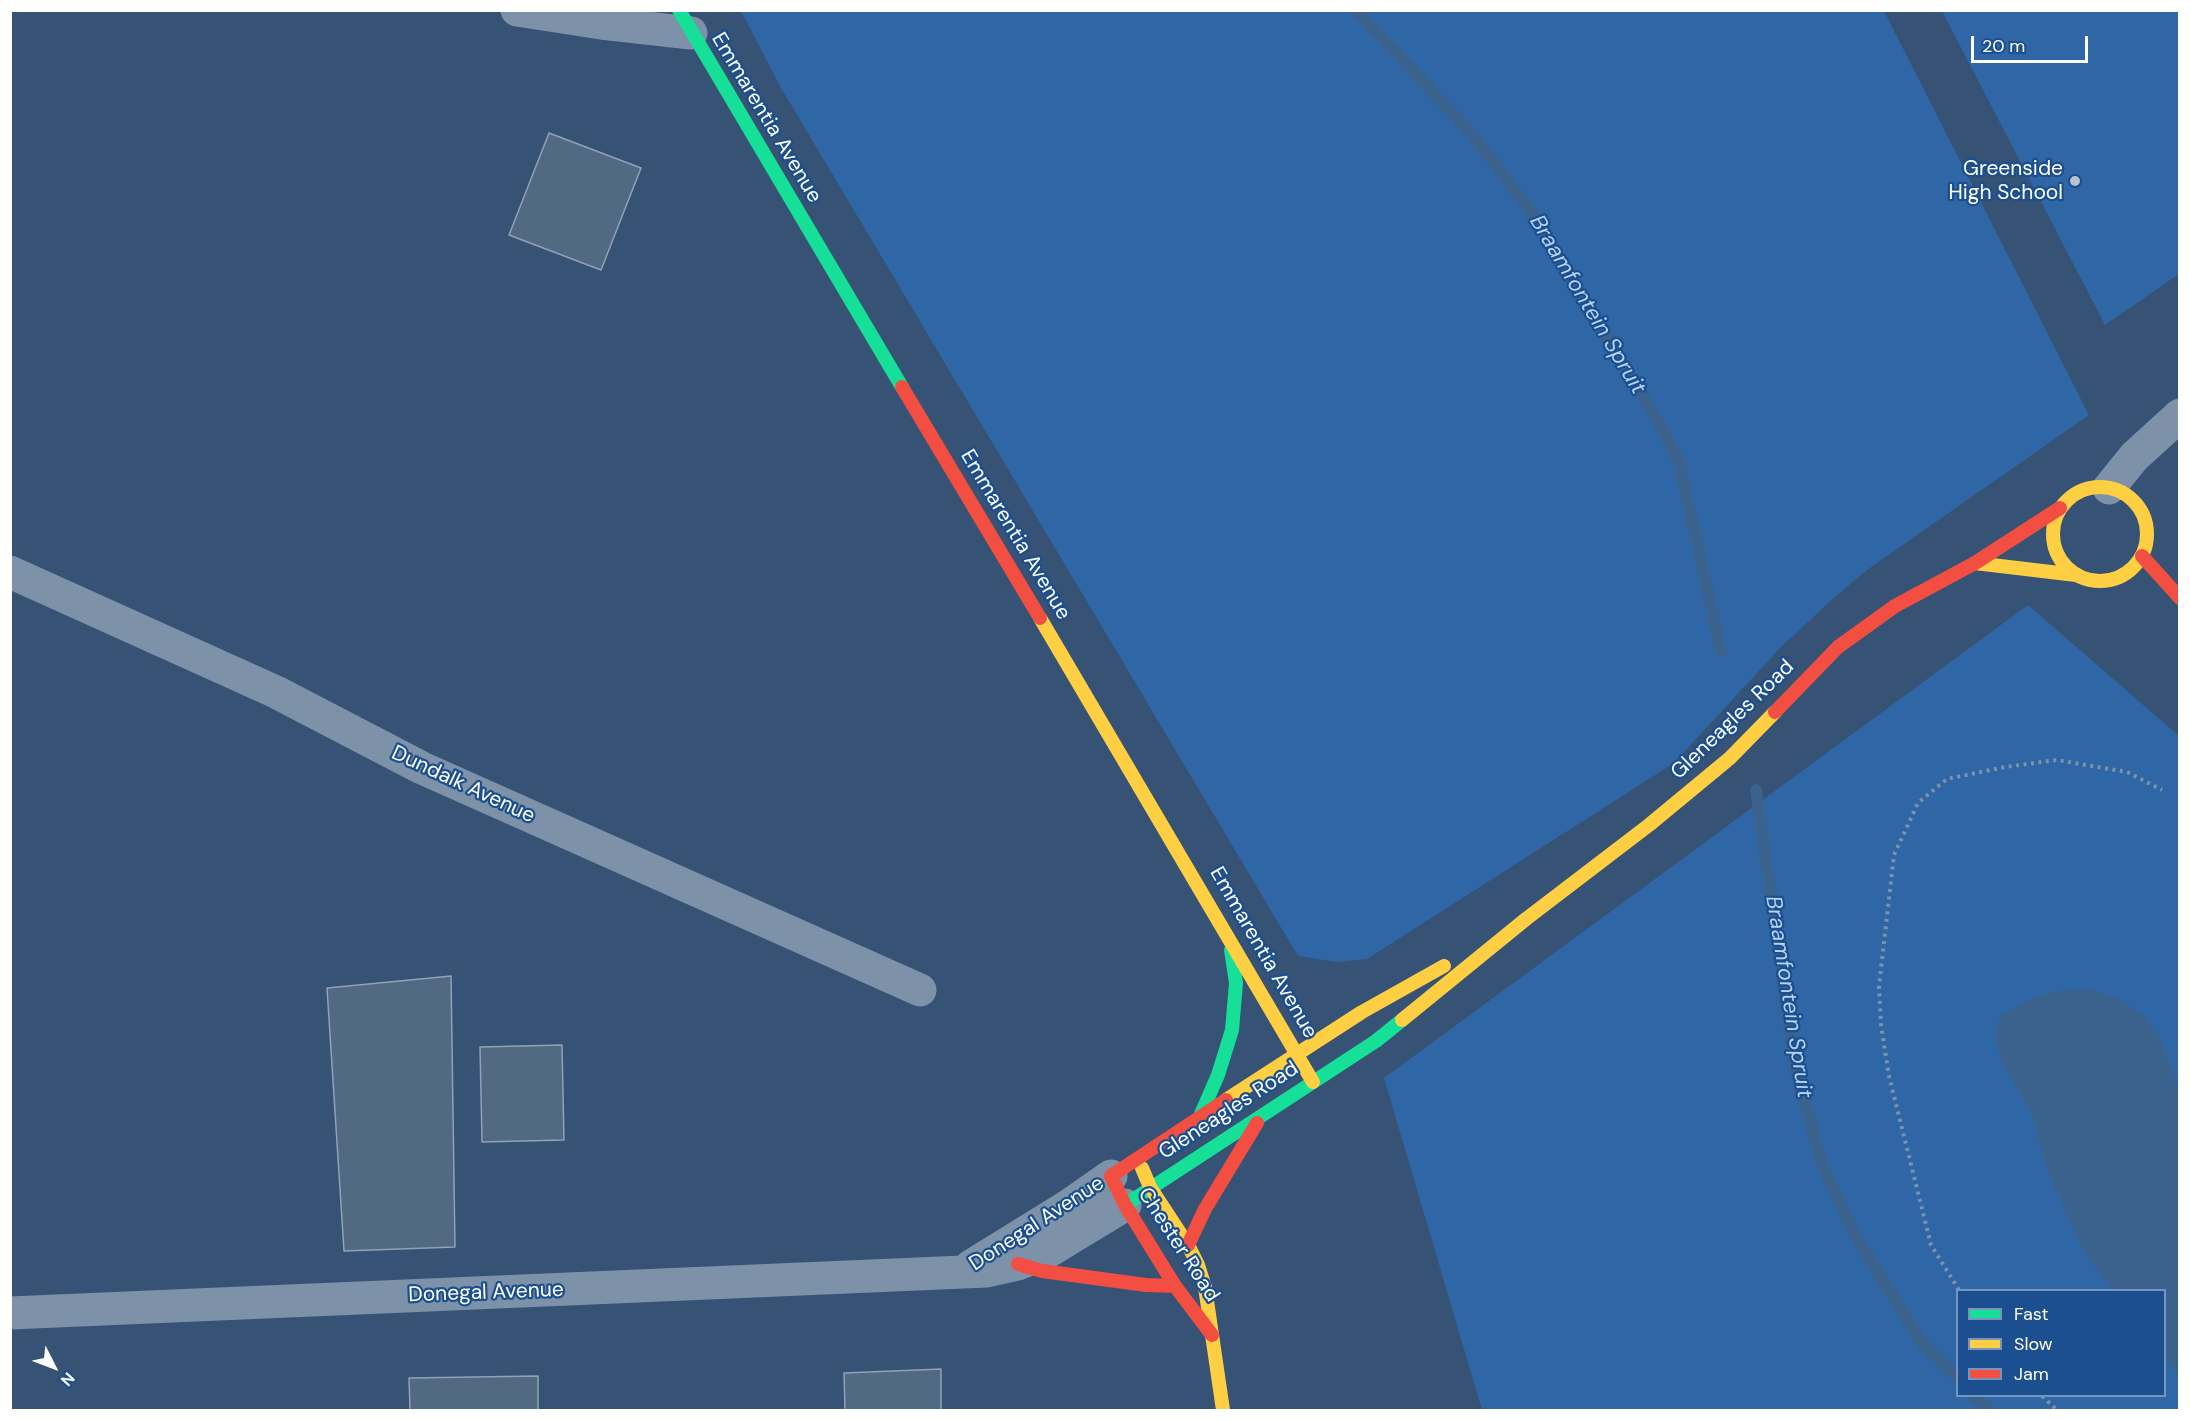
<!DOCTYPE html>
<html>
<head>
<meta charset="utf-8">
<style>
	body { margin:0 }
	#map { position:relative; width:2190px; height:1421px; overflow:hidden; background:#365274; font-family:"DM Sans",sans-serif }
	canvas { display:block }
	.frame { position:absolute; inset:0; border:12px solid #fff; pointer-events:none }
	.legend { position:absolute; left:1956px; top:1289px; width:210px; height:108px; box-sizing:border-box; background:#1b4f8f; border:2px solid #7695bc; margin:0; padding:8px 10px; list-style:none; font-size:18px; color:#fff }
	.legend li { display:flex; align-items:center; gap:12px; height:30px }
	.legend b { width:30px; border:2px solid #7695bc }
	.north { position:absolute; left:24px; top:1337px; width:60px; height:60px; -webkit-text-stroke:4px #1b4f8f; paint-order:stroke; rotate:132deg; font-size:16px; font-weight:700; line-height:24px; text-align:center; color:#fff }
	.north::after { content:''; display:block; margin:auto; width:21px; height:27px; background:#fff; clip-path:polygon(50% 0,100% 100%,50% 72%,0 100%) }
	.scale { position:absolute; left:1971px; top:36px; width:117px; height:27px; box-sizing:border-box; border:3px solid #fff; border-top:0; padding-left:8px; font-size:18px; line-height:21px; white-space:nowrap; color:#fff; -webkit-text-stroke:4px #1b4f8f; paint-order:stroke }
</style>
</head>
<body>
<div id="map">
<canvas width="2190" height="1421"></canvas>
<div class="frame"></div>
<ul class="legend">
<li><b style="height:8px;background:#16e098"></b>Fast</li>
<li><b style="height:8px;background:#ffcf43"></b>Slow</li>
<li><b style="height:8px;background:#f24e42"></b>Jam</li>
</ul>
<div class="north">N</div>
<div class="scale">20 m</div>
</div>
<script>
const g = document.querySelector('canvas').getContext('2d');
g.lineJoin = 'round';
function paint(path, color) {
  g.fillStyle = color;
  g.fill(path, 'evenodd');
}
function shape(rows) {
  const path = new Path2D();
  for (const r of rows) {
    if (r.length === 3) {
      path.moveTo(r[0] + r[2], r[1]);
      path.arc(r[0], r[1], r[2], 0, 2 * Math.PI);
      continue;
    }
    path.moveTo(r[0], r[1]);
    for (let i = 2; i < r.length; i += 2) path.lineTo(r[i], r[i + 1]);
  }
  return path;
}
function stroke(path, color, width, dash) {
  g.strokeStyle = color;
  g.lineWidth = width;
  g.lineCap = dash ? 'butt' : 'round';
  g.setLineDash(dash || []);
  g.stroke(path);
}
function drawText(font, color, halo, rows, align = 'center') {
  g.font = font + ' "DM Sans",sans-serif';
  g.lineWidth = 4.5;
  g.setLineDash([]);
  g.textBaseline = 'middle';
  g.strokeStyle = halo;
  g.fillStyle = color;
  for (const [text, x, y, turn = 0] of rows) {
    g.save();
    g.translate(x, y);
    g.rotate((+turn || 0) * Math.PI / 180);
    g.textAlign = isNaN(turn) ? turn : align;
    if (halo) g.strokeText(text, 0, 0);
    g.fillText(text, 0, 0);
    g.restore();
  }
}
paint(shape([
	[741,11,1884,11,2089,415,1867,570,1836,596,1782,646,1674,763,1367,959,1337,962,1298,956,781,88],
	[1942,11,2179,11,2179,274,2105,325],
	[2028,605,2179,736,2179,1410,1482,1410,1384,1078],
	[1958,1290,2164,1290,2164,1396,1958,1396]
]), '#2f66a5');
paint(shape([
	[2086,989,2114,996,2143,1015,2161,1039,2179,1090,2179,1374,2165,1358,2164,1290,2112,1290,2084,1252,2048,1173,2032,1114,2002,1062,1994,1034,2001,1016,2030,999,2057,991]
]), '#3b618d');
stroke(shape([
	[1356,10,1472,134,1529,209,1659,423,1679,462,1721,651],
	[1756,790,1795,1069,1823,1167,1856,1237,1921,1342,1958,1378],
	[1974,1396,1989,1410]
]), '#3b618d', 12);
const building = shape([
	[549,133,641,168,601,270,509,235,549,133],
	[451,976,455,1247,344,1251,327,988,451,976],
	[562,1045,564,1140,482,1142,480,1047,562,1045],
	[941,1369,941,1410,845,1410,844,1373,941,1369],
	[538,1376,538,1410,410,1410,409,1378,538,1376]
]);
paint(building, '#526984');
stroke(building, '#92a2b6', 1.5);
stroke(shape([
	[1959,1290,1931,1245,1889,1076,1881,1025,1879,986,1894,855,1918,803,1947,779,2005,767,2057,760,2127,772,2162,790],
	[2042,1396,2057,1410]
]), '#7d92a8', 4, [3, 4.5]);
stroke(shape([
	[517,10,601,23,691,33],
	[2109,488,2134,457,2180,415],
	[10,572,276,692,422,768,920,990],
	[971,1266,1068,1206,1111,1176],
	[10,1313,987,1271,1018,1264,1046,1253,1125,1205]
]), '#7d92a8', 33);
stroke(shape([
	[679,10,902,387],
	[1201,1114,1218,1075,1232,1030,1236,983,1231,950],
	[1125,1205,1376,1041,1402,1020]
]), '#16e098', 14);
stroke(shape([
	[2100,534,47],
	[1975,563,2076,575],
	[1040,618,1313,1082],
	[1402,1020,1526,919,1649,825,1730,758,1775,712],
	[1226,1100,1362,1012,1444,966],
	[1142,1168,1150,1187,1188,1245,1198,1265,1205,1287,1223,1410]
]), '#ffcf43', 14);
stroke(shape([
	[902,387,1040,618],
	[2142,556,2180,598],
	[1775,712,1838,647,1895,606,1975,563,2060,508],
	[1188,1245,1205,1209,1257,1123],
	[1018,1264,1042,1271,1146,1285,1175,1286],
	[1212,1335,1175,1286,1125,1205,1111,1176,1226,1100]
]), '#f24e42', 14);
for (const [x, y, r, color] of [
	[2075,181,6,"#b9c2ce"]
]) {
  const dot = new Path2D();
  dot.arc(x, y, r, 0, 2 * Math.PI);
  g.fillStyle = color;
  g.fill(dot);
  stroke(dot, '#1b4f8f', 2);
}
drawText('21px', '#fff', '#1b4f8f', [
	["Emmarentia Avenue",766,118,59],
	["Emmarentia Avenue",1015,535,59],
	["Gleneagles Road",1733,720,-44],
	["Dundalk Avenue",463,785,25],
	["Emmarentia Avenue",1263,953,60],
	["Gleneagles Road",1229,1111,-33],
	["Donegal Avenue",1037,1224,-33],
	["Chester Road",1178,1245,57],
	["Donegal Avenue",486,1293,-2]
]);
drawText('21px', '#fff', '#1b4f8f', [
	["Greenside",2063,169],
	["High School",2063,193]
], 'right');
drawText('italic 22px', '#b5d3f5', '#1b4f8f', [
	["Braamfontein Spruit",1587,305,59],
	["Braamfontein Spruit",1788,997,81]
]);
</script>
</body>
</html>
